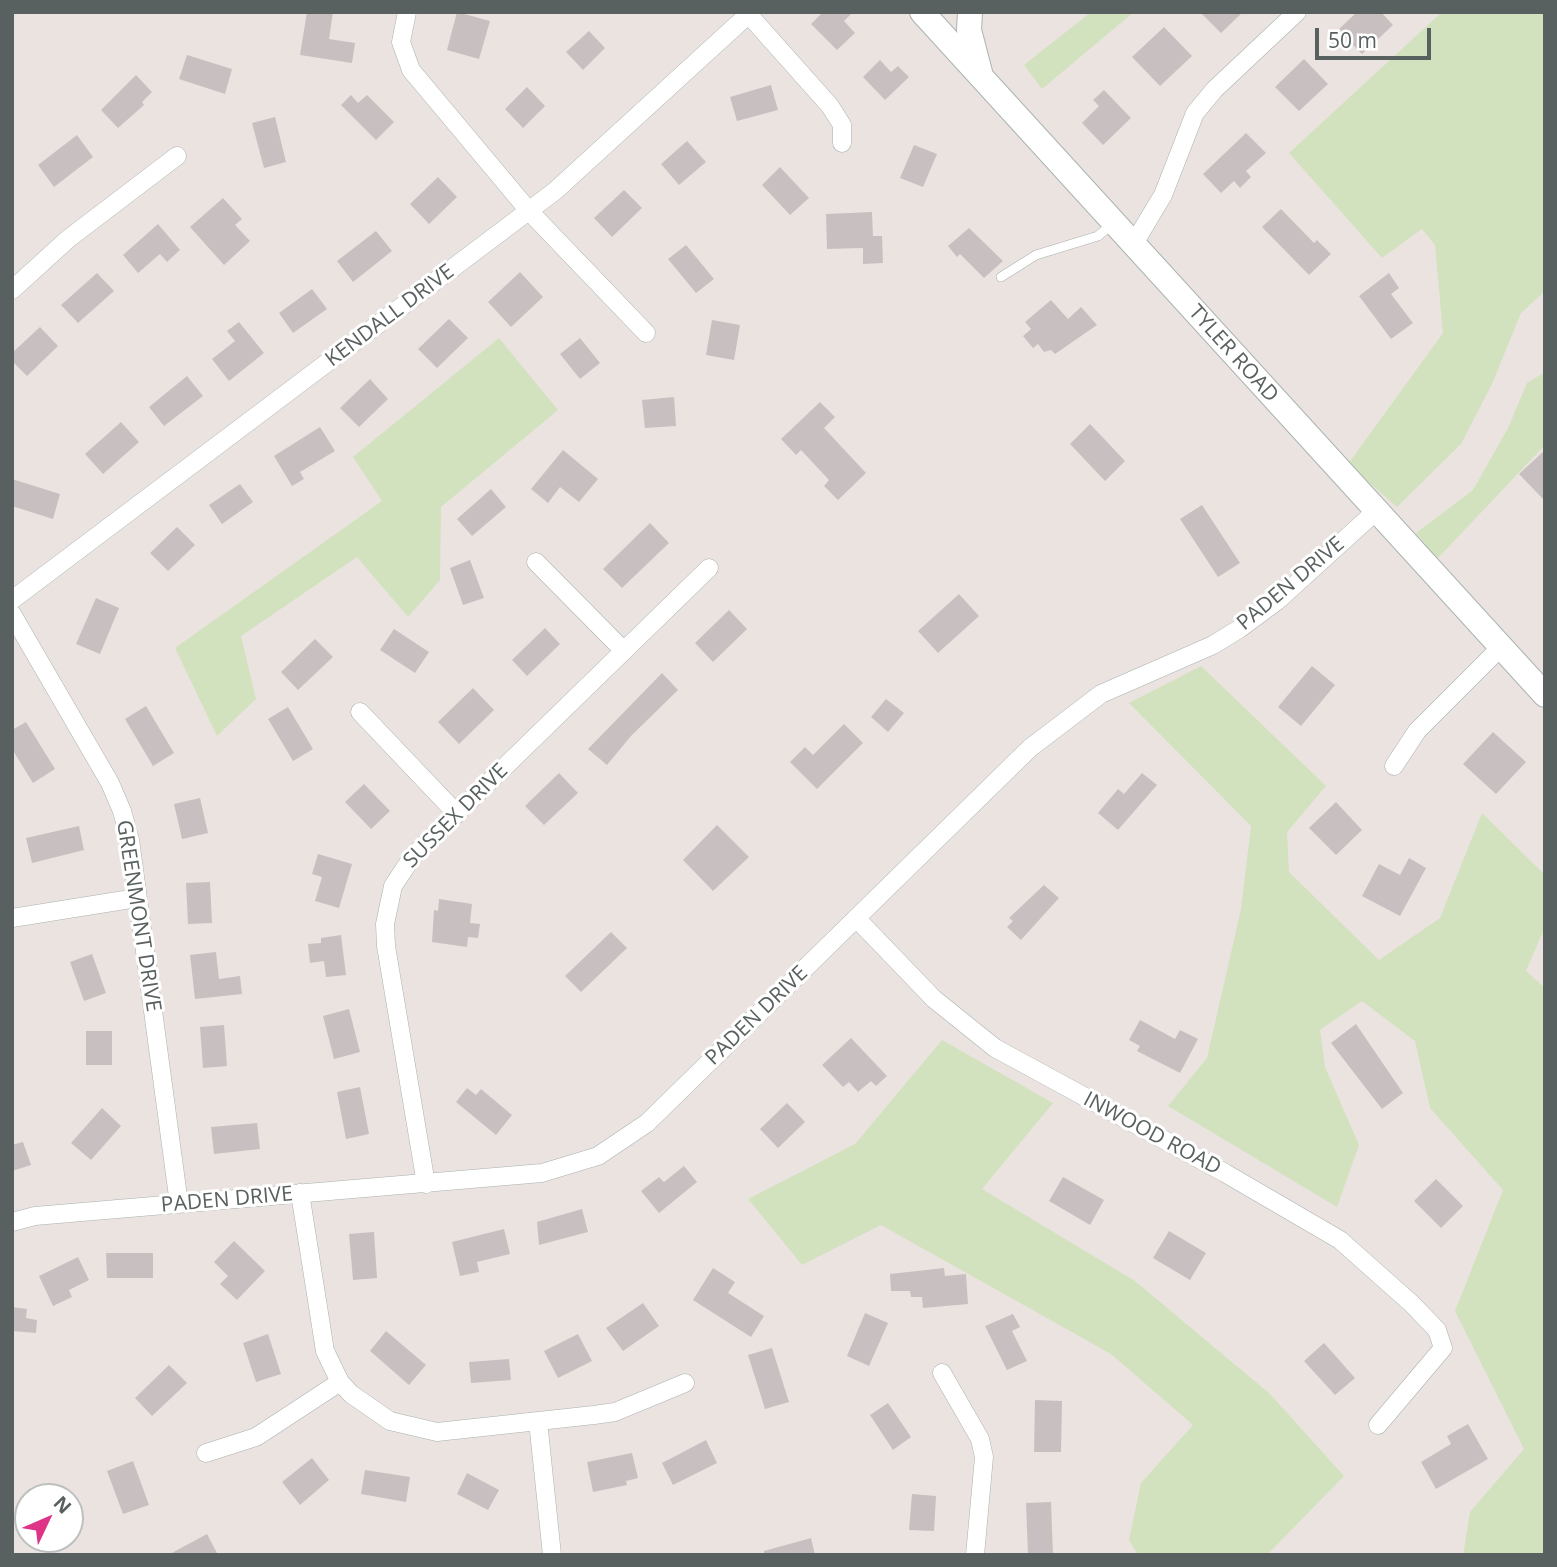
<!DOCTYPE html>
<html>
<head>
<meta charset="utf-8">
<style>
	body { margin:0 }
	#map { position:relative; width:1557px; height:1567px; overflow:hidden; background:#ebe3e0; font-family:"Open Sans",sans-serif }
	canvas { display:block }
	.frame { position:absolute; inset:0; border:14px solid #596160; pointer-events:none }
	.north { position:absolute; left:14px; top:1483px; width:70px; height:70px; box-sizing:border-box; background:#fff; border:2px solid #bdc0bf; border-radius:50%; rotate:46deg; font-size:19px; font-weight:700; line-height:28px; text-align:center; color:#596160 }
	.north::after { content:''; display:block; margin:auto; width:24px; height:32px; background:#de3387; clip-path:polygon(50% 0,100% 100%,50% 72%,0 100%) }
	.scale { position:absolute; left:1315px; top:28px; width:116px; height:32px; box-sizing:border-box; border:4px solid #596160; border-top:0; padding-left:9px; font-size:21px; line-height:24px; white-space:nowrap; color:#596160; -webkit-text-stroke:5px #fff; paint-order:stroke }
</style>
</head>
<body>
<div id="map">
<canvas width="1557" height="1567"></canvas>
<div class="frame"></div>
<div class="north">N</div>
<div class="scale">50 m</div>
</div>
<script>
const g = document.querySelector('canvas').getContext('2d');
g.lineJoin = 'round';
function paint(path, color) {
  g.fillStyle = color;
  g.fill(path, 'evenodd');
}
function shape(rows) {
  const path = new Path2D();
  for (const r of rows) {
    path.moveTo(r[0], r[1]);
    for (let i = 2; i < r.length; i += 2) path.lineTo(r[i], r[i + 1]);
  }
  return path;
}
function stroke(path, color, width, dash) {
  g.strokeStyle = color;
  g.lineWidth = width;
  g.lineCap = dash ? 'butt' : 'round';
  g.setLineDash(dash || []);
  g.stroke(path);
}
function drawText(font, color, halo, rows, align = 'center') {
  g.font = font + ' "Open Sans",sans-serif';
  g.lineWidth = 6;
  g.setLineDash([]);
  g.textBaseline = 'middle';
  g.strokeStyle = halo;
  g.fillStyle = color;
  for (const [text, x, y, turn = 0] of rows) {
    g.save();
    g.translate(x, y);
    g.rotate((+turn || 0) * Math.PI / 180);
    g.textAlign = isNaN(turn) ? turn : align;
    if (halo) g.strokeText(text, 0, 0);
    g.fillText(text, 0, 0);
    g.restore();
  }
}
paint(shape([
	[1091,12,1134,12,1042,89,1024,65],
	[1442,12,1545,12,1545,291,1521,313,1492,384,1461,444,1397,507,1348,464,1443,333,1435,245,1422,229,1382,258,1289,153],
	[499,338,558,410,441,507,440,580,408,617,357,557,241,636,256,699,217,736,175,648,382,501,353,457],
	[1545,372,1545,445,1437,559,1416,533,1473,490,1508,428,1527,383],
	[1201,666,1326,786,1287,832,1289,872,1379,960,1440,918,1482,813,1545,875,1545,927,1526,971,1545,988,1545,1555,1463,1555,1470,1512,1524,1449,1455,1311,1503,1190,1430,1108,1415,1041,1362,1001,1320,1030,1325,1067,1359,1145,1337,1207,1168,1106,1207,1058,1241,909,1251,826,1129,703],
	[942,1040,1053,1103,982,1189,1135,1281,1270,1394,1344,1476,1267,1555,1138,1555,1129,1540,1141,1483,1193,1425,1111,1354,881,1225,802,1265,748,1199,855,1144]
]), '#d2e2be');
paint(shape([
	[307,12,333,12,329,39,355,43,352,63,300,55],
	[457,12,490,21,479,59,447,50],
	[823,12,853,12,844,21,855,33,837,50,811,24],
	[1200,12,1243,12,1221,33],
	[1357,12,1381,12,1393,25,1362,54,1338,30],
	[1164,27,1192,56,1160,86,1132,57],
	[589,31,605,48,583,70,566,52],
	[187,55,232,69,225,94,179,79],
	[1304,59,1328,84,1299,111,1275,87],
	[880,60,891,72,898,66,909,77,885,100,863,77],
	[136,75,152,92,142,102,144,105,118,128,101,110],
	[771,85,778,110,737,121,730,97],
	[527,87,545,106,523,128,505,109],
	[1104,90,1131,118,1103,145,1082,123,1099,106,1093,100],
	[351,95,358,103,367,95,394,122,376,140,341,105],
	[275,117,286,162,264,168,252,123],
	[1246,133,1266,153,1246,171,1251,177,1240,188,1234,181,1221,193,1203,174],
	[77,135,93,157,54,187,38,165],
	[687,141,706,162,679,185,661,164],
	[914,145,937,154,923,187,900,178],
	[780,167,809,198,790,215,762,185],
	[438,177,457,197,429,224,410,204],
	[624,190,642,208,612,237,594,218],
	[223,198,242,219,235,225,250,241,224,265,190,227],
	[1281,209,1314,243,1317,240,1331,254,1309,275,1262,227],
	[872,212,873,236,882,236,883,263,863,264,863,248,827,249,826,214],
	[158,224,180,250,167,262,160,254,138,273,123,255],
	[969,228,1003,261,984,278,960,254,957,257,948,246],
	[376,231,392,251,353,282,337,261],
	[686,245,714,279,696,293,668,259],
	[520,272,543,297,511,327,488,302],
	[97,273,114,291,78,323,61,305],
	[1389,273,1399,288,1391,294,1413,323,1391,339,1359,296],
	[312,289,327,309,293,333,279,313],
	[1051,300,1068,319,1081,307,1097,325,1055,354,1051,350,1044,352,1038,344,1033,348,1023,336,1031,329,1025,322],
	[449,319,468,338,437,368,418,349],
	[712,320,740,325,734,360,706,355],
	[239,322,264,353,229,381,212,359,235,341,227,331],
	[40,327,58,346,27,376,12,361,12,353],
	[580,338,600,363,580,379,560,354],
	[187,376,203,396,164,426,149,407],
	[370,379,388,399,359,427,340,408],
	[674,397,676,426,645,428,642,400],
	[820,402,835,417,824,428,866,473,838,500,824,486,829,480,801,450,796,455,781,439],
	[121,422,139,442,103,474,85,454],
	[1090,424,1125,461,1105,481,1070,444],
	[320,427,335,451,300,472,304,479,292,486,274,456],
	[563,450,598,479,579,502,560,487,548,503,531,489],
	[1545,450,1545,501,1519,474],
	[12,479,60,494,53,519,12,506],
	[240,484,253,502,222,524,209,505],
	[491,489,506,507,472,536,457,519],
	[1202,505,1240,563,1218,577,1180,519],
	[650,523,669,543,622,588,603,569],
	[177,527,195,545,168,571,150,553],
	[470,560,484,598,463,605,450,568],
	[959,594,979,616,938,653,918,631],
	[96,598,119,608,100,654,76,644],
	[729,610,747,629,713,662,695,643],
	[545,628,560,644,527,676,512,660],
	[394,629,429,652,415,673,380,650],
	[315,639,333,657,298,690,281,672],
	[1312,666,1335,685,1301,726,1278,707],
	[662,673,678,690,631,736,607,765,588,749],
	[473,688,494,710,459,744,438,722],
	[886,699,904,713,888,732,871,717],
	[146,706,174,753,153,766,125,719],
	[288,707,313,749,293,761,268,719],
	[26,722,55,769,33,783,12,749,12,730],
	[844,724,863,743,817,789,790,762,805,747,813,755],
	[1493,732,1526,762,1496,794,1463,764],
	[559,773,578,793,544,825,525,806],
	[1142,773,1157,785,1118,830,1098,813,1118,789,1124,794],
	[364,784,390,811,371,829,345,802],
	[200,798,208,833,182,839,174,804],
	[1336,802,1362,830,1336,855,1309,828],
	[717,825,749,857,713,891,683,860],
	[79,826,84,850,32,863,26,838],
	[318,854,352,864,339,908,315,901,322,877,312,874],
	[1409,858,1426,868,1400,916,1362,896,1379,864,1400,875],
	[210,882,212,923,188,924,186,883],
	[1044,885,1059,898,1021,940,1007,927,1013,921,1009,918],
	[439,899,472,904,470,923,480,924,478,938,468,937,467,947,432,942,434,910,438,911],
	[611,932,627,948,581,992,565,976],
	[341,935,346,975,326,977,324,961,310,963,308,944,321,943,321,938],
	[216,952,219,979,240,976,242,994,195,999,190,955],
	[92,954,106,993,84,1001,70,962],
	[349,1009,360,1052,334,1059,323,1016],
	[1140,1020,1175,1039,1180,1030,1198,1039,1180,1073,1137,1051,1140,1046,1129,1040],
	[1356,1024,1403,1093,1382,1109,1331,1043],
	[224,1025,227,1066,203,1068,200,1027],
	[86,1031,112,1031,112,1065,86,1065],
	[851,1038,887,1076,876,1086,871,1081,858,1092,849,1082,843,1087,822,1065],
	[360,1087,369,1134,346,1139,337,1092],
	[467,1088,476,1095,481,1089,512,1115,496,1135,456,1102],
	[787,1103,805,1122,778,1148,760,1129],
	[102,1108,121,1126,91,1160,71,1143],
	[257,1123,260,1149,214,1154,211,1127],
	[23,1142,31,1165,12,1171,12,1145],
	[684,1166,697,1182,659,1213,641,1191,659,1177,664,1182],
	[1063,1177,1104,1200,1090,1225,1049,1201],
	[1436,1179,1463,1206,1441,1228,1414,1201],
	[582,1209,588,1232,539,1245,537,1222],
	[504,1229,510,1254,477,1262,479,1272,460,1276,452,1242],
	[1169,1231,1206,1253,1190,1280,1153,1258],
	[374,1232,377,1278,353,1280,349,1234],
	[234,1241,265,1271,237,1300,220,1284,228,1276,214,1262],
	[106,1253,153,1253,153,1278,107,1278],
	[78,1257,89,1280,69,1290,72,1297,53,1306,39,1276],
	[713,1268,735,1282,728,1293,764,1316,751,1337,693,1300],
	[944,1268,945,1276,966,1274,968,1304,923,1308,922,1297,911,1297,910,1291,891,1291,890,1274],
	[643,1303,659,1326,623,1351,606,1328],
	[12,1307,27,1309,26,1318,37,1320,36,1333,12,1331],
	[865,1313,888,1323,869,1366,847,1356],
	[1013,1314,1020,1327,1012,1331,1027,1361,1007,1370,985,1326],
	[386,1331,426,1365,409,1385,370,1351],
	[268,1334,281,1374,256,1382,243,1343],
	[578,1334,592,1361,558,1378,544,1351],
	[1324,1343,1355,1378,1335,1395,1304,1361],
	[772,1348,789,1402,765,1409,748,1355],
	[509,1359,511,1380,471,1383,469,1362],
	[169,1365,187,1383,152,1416,135,1398],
	[1035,1400,1062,1401,1061,1452,1034,1452],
	[888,1403,911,1437,893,1450,870,1415],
	[1468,1424,1488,1459,1436,1489,1421,1462,1451,1444,1447,1436],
	[706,1440,717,1463,673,1485,662,1463],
	[632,1453,638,1478,626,1481,627,1485,593,1492,587,1462],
	[312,1458,329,1480,300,1505,282,1482],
	[133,1461,149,1505,123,1514,107,1471],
	[365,1470,410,1477,406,1502,361,1494],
	[467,1473,499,1490,488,1510,457,1494],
	[912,1494,936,1496,934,1531,909,1530],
	[1051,1502,1053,1555,1028,1555,1026,1503],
	[207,1534,218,1555,168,1555],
	[811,1538,815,1555,764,1555,764,1551]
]), '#c8c0c0');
const lane = shape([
	[1001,277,1036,255,1098,236,1112,224]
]);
const street = shape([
	[407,12,401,42,411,70,529,211,646,333],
	[749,15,830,106,842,125,842,143],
	[1133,245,1163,195,1195,113,1215,89,1297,12],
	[12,290,68,239,177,156],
	[536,562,624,651],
	[12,600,555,191,751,12],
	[12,614,110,783,122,811,130,840,179,1204],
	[360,712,457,814],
	[1394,766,1417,731,1500,648],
	[12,918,137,898],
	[857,919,934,999,995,1048,1225,1173,1340,1240,1412,1304,1437,1330,1443,1348,1378,1425],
	[426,1184,386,946,385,924,393,886,413,856,709,568],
	[300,1193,325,1351,340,1382,351,1394,390,1421,437,1432,594,1415,615,1412,685,1383],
	[12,1222,35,1216,542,1173,598,1156,647,1123,1030,748,1101,694,1213,645,1239,629,1277,601,1375,512],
	[942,1373,980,1439,984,1457,975,1555],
	[538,1421,552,1555],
	[206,1453,256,1437,340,1382]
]);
const secondary = shape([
	[922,12,1545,695],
	[970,12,969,30,980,72]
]);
stroke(lane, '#aab0b0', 10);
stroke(street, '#aab0b0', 19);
stroke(secondary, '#abb3b3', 26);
stroke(lane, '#fff', 9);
stroke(street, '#fff', 18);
stroke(secondary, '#fff', 24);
drawText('21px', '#596160', '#fff', [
	["KENDALL DRIVE",390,316,-37],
	["TYLER ROAD",1233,354,48],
	["PADEN DRIVE",1291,584,-40],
	["SUSSEX DRIVE",456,816,-45],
	["GREENMONT DRIVE",138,916,81],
	["PADEN DRIVE",757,1016,-44],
	["INWOOD ROAD",1152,1134,28],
	["PADEN DRIVE",227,1200,-5]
]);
</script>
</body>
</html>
